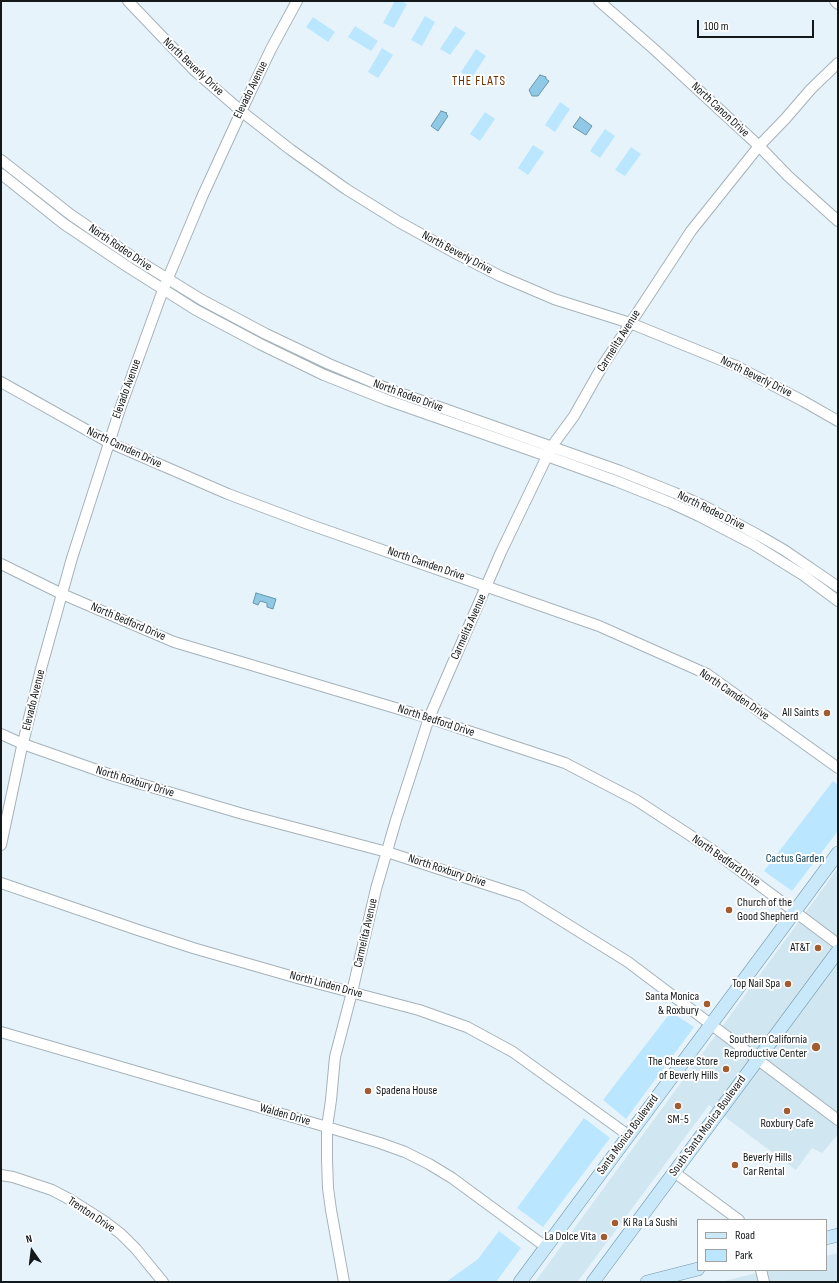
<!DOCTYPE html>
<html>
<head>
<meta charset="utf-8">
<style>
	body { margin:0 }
	#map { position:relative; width:839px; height:1283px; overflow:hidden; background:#e6f3fb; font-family:"Sofia Sans Condensed",sans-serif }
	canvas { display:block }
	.frame { position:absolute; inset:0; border:2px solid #13181a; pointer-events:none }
	.legend { position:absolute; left:697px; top:1219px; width:130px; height:52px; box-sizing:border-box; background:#fff; border:1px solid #a1a3a3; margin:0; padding:5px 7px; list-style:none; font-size:12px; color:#13181a }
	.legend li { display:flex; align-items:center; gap:8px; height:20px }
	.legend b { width:20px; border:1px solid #a1a3a3 }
	.north { position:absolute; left:12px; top:1231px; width:40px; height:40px; -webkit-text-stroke:3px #fff; paint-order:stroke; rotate:346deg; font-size:11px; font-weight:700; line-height:16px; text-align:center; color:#13181a }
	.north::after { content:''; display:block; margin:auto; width:14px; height:18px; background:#13181a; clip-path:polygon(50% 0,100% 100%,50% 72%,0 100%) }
	.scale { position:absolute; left:697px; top:20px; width:117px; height:18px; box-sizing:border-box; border:2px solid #13181a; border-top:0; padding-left:5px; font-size:12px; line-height:14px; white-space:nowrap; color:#13181a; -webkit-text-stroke:3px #fff; paint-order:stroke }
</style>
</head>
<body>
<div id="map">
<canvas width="839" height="1283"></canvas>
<div class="frame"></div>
<ul class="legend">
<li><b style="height:5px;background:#c9e9fa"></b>Road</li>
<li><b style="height:11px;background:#bae7ff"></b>Park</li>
</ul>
<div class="north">N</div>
<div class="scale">100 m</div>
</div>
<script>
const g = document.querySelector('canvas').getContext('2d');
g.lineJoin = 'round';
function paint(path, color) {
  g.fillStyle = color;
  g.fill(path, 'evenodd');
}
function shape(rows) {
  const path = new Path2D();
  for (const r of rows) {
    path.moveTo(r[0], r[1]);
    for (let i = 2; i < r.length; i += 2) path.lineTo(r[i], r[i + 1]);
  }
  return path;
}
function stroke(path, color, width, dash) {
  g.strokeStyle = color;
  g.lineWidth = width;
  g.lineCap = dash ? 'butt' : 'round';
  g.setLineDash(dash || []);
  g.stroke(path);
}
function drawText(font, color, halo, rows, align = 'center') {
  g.font = font + ' "Sofia Sans Condensed",sans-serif';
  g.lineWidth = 4;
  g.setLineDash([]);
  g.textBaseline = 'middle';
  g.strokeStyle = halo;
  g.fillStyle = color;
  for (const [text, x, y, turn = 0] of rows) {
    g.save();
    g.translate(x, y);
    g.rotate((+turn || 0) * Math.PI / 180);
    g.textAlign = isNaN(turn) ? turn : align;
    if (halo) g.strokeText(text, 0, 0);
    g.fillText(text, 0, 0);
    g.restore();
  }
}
paint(shape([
	[838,868,838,1134,822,1153,812,1148,796,1170,709,1105,578,1281,573,1282,535,1282],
	[838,1253,838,1282,720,1282,769,1270,826,1270,826,1256]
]), '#d0e6f1');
paint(shape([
	[395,1,401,1,407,4,394,28,383,23],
	[425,16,435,22,422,46,411,40],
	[313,17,335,32,328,42,306,27],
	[355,26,378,41,371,51,348,37],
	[455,26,466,33,450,55,440,49],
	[382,48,393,55,378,78,368,72],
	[476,49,486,56,471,79,461,72],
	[560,102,570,109,555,132,545,125],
	[485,112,495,119,480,141,470,134],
	[605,129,615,136,600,158,590,151],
	[533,145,544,152,528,175,518,168],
	[631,147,641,154,625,176,615,170],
	[833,781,838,785,838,831,792,891,764,871],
	[671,1012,694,1027,626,1119,603,1100],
	[584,1118,610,1138,543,1227,517,1208],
	[499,1231,521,1248,496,1282,446,1282,478,1259]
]), '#bae7ff');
const water = shape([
	[540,75,546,77,546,79,549,81,538,96,532,96,529,90,540,75],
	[441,111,447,113,446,114,448,116,438,131,431,126,441,111],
	[580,117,592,126,586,135,573,127,580,117],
	[256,593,276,599,273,609,267,607,267,603,260,601,258,605,253,603,256,593]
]);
paint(water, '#8fc9e6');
stroke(water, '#6a94a9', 1);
const minor = shape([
	[128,1,195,71,241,111,291,150,346,189,399,222,457,254,500,276,554,299,630,323,736,366,803,401,838,421],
	[599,1,655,50,759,146,788,176,838,221],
	[835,1,838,4],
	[1,160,71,215,134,258,202,300,266,334,329,364,391,390,620,471,675,493,704,506,758,535,784,550,838,587],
	[1,174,64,224,128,267,196,310,260,344,324,375,387,400,547,456,616,481,671,503,699,516,753,544,803,575,838,601],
	[1,382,108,442,228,494,308,524,599,626,707,674,838,768],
	[1,564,62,594,174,642,429,718,565,763,636,800,711,849,838,944],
	[1,734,23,744,114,776,243,814,387,852,522,896,628,962,838,1120],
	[1,845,21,751,41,669,72,558,121,406,163,290,202,197,247,99,271,49,297,1],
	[1,883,138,930,193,948,301,979,419,1010,467,1027,513,1052,628,1135],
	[1,1032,327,1127,380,1143,405,1152,429,1164,452,1178,546,1247],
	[674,1172,739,1220],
	[1,1175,13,1177,52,1190,71,1200,104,1221,121,1234,136,1249,163,1282],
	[761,1270,764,1282],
	[344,1282,331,1210,328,1188,327,1160,327,1127,331,1100,335,1057,352,992,376,889,396,820,429,718,501,552,552,446,574,416,603,365,691,231,759,146,786,118,811,89,838,63]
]);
const major = shape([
	[826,1238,838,1235],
	[520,1282,838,853],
	[593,1282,838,951],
	[647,1282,698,1269]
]);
stroke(minor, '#a5b2b9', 12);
stroke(major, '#7297aa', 14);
stroke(minor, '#fff', 10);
stroke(major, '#c9e9fa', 13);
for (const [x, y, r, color] of [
	[827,713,4,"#a15c30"],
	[729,910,4,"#a15c30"],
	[818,948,4,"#a15c30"],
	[788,984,4,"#a15c30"],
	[707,1004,4,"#a15c30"],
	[816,1047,5,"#a15c30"],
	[726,1069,4,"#a15c30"],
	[368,1091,4,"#a15c30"],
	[678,1106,4,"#a15c30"],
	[787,1111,4,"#a15c30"],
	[735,1165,4,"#a15c30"],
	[615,1223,4,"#a15c30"],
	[604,1237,4,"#a15c30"]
]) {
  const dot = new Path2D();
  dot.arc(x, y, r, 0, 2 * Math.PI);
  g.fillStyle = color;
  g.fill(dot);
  stroke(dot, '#fff', 1.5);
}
drawText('12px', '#13181a', '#fff', [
	["North Beverly Drive",193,67,43],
	["Elevado Avenue",251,90,-64],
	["North Canon Drive",720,110,43],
	["North Rodeo Drive",120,248,34],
	["North Beverly Drive",457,253,28],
	["Carmelita Avenue",619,341,-58],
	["North Beverly Drive",756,377,26],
	["Elevado Avenue",127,389,-70],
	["North Rodeo Drive",408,396,20],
	["North Camden Drive",124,448,25],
	["North Rodeo Drive",711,511,26],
	["North Camden Drive",426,564,19],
	["North Bedford Drive",128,622,23],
	["Carmelita Avenue",469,627,-66],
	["North Camden Drive",734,695,34],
	["Elevado Avenue",34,700,-76],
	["North Bedford Drive",436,721,18],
	["North Roxbury Drive",135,782,17],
	["North Bedford Drive",726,861,35],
	["North Roxbury Drive",447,871,18],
	["Carmelita Avenue",366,933,-77],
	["North Linden Drive",326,985,15],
	["Walden Drive",285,1115,16],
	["South Santa Monica Boulevard",708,1126,-54],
	["Santa Monica Boulevard",628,1135,-54],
	["Trenton Drive",91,1215,34]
]);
drawText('12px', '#13181a', '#fff', [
	["All Saints",819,713],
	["Church of the",737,903,"left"],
	["Good Shepherd",737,917,"left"],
	["AT&T",810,948],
	["Top Nail Spa",780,984],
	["Santa Monica",699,997],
	["& Roxbury",699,1011],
	["Southern California",807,1040],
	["Reproductive Center",807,1054],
	["The Cheese Store",718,1062],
	["of Beverly Hills",718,1076],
	["Spadena House",376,1091,"left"],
	["SM-5",678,1120,"center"],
	["Roxbury Cafe",787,1124,"center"],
	["Beverly Hills",743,1158,"left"],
	["Car Rental",743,1172,"left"],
	["Ki Ra La Sushi",623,1223,"left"],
	["La Dolce Vita",596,1237]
], 'right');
drawText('12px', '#0f4054', '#fff', [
	["Cactus Garden",795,859]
]);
g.letterSpacing = '1px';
drawText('13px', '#6c3001', '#fff', [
	["THE FLATS",479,82]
]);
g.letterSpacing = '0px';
</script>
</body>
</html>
